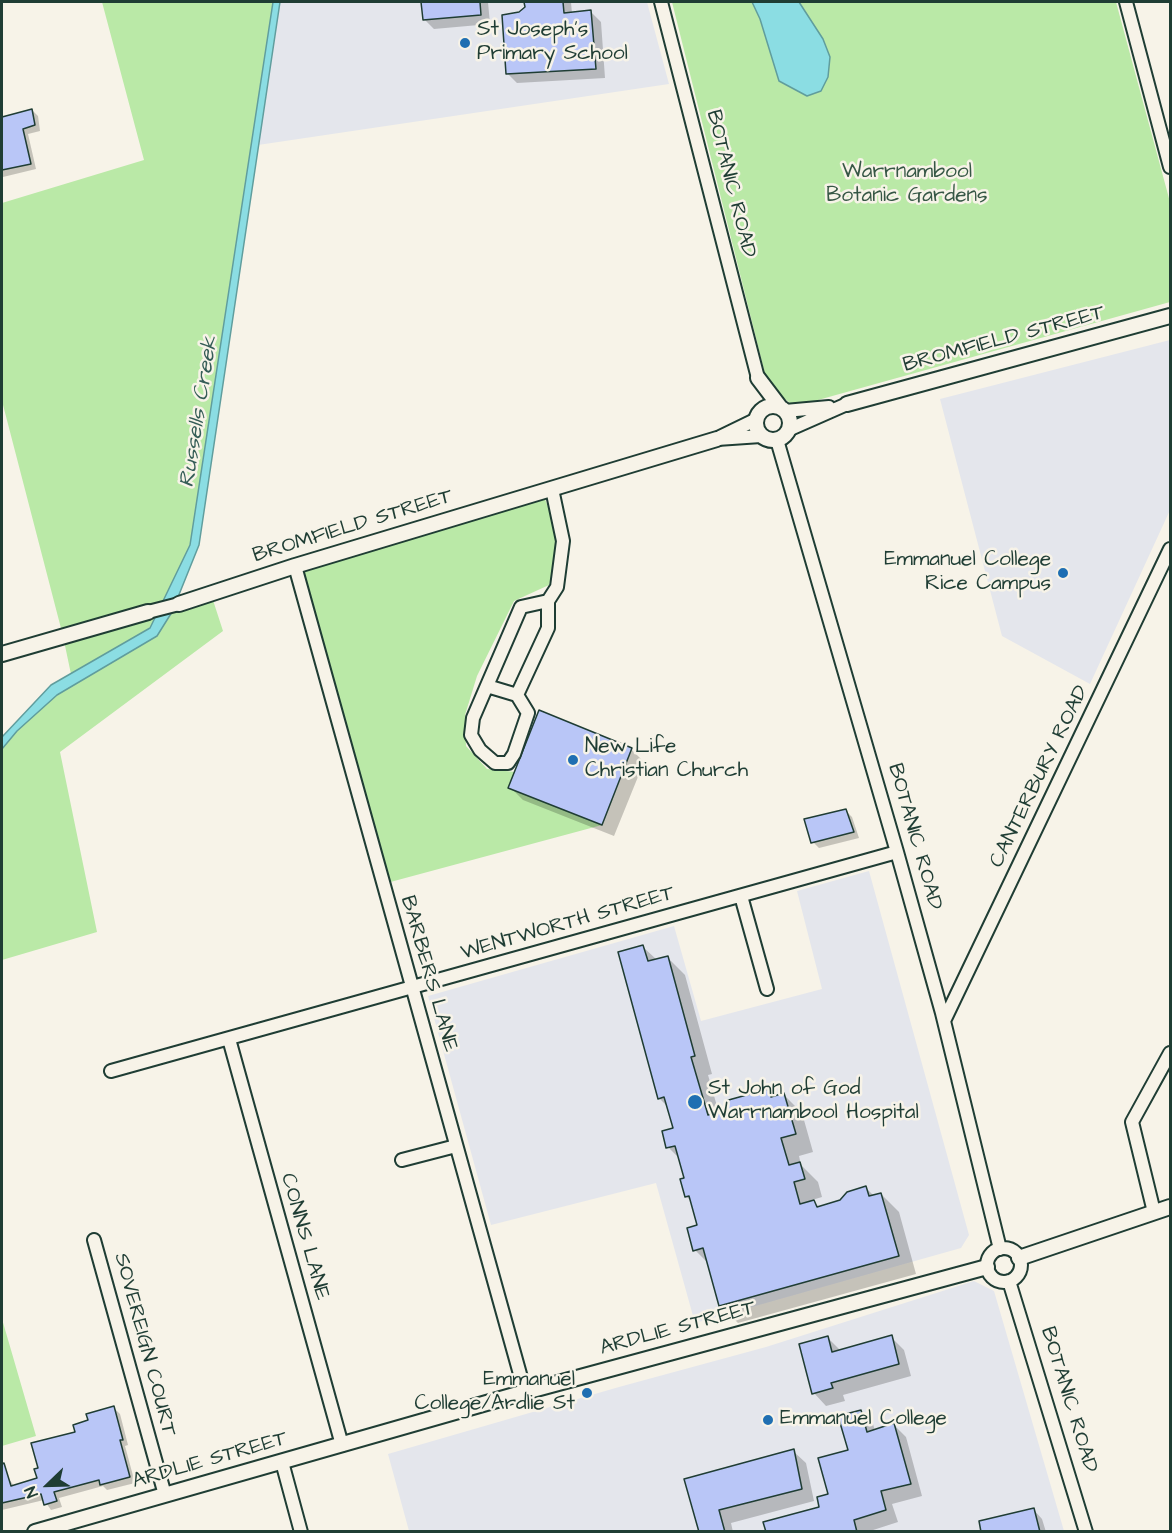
<!DOCTYPE html>
<html>
<head>
<meta charset="utf-8">
<style>
	body { margin:0 }
	#map { position:relative; width:1172px; height:1533px; overflow:hidden; background:#f7f3e8; font-family:"Architects Daughter",sans-serif }
	canvas { display:block }
	.frame { position:absolute; inset:0; border:3px solid #1f3d34; pointer-events:none }
	.north { position:absolute; left:18px; top:1455px; width:60px; height:60px; -webkit-text-stroke:4px #f7f3e8; paint-order:stroke; rotate:247deg; font-size:16px; font-weight:700; line-height:24px; text-align:center; color:#1f3d34 }
	.north::after { content:''; display:block; margin:auto; width:21px; height:27px; background:#1f3d34; clip-path:polygon(50% 0,100% 100%,50% 72%,0 100%) }
</style>
</head>
<body>
<div id="map">
<canvas width="1172" height="1533"></canvas>
<div class="frame"></div>
<div class="north">N</div>
</div>
<script>
const g = document.querySelector('canvas').getContext('2d');
g.lineJoin = 'round';
function paint(path, color) {
  g.fillStyle = color;
  g.fill(path, 'evenodd');
}
function shape(rows) {
  const path = new Path2D();
  for (const r of rows) {
    if (r.length === 3) {
      path.moveTo(r[0] + r[2], r[1]);
      path.arc(r[0], r[1], r[2], 0, 2 * Math.PI);
      continue;
    }
    path.moveTo(r[0], r[1]);
    for (let i = 2; i < r.length; i += 2) path.lineTo(r[i], r[i + 1]);
  }
  return path;
}
function stroke(path, color, width, dash) {
  g.strokeStyle = color;
  g.lineWidth = width;
  g.lineCap = dash ? 'butt' : 'round';
  g.setLineDash(dash || []);
  g.stroke(path);
}
function drawText(font, color, halo, rows, align = 'center') {
  g.font = font + ' "Architects Daughter",sans-serif';
  g.lineWidth = 5;
  g.setLineDash([]);
  g.textBaseline = 'middle';
  g.strokeStyle = halo;
  g.fillStyle = color;
  for (const [text, x, y, turn = 0] of rows) {
    g.save();
    g.translate(x, y);
    g.rotate((+turn || 0) * Math.PI / 180);
    g.textAlign = isNaN(turn) ? turn : align;
    if (halo) g.strokeText(text, 0, 0);
    g.fillText(text, 0, 0);
    g.restore();
  }
}
paint(shape([
	[277,2,647,2,669,84,258,145],
	[1170,340,1170,510,1090,684,1002,636,940,399],
	[869,871,969,1235,961,1248,695,1323,656,1183,491,1225,428,996,674,926,701,1021,822,989,797,891],
	[974,1281,994,1291,1064,1531,409,1531,388,1454,619,1387,766,1347]
]), '#e4e6ec');
paint(shape([
	[102,2,273,2,193,546,159,609,211,594,223,631,60,752,97,932,2,960,2,742,72,679,63,636,2,401,2,203,144,160],
	[672,2,1116,2,1170,202,1170,302,800,405,790,403,775,391,765,374],
	[542,492,552,516,559,552,549,585,514,601,477,676,465,715,466,746,487,769,515,772,602,825,383,884,295,566],
	[2,1319,36,1436,2,1446]
]), '#bae9a7');
const water = shape([
	[273,2,280,2,199,545,172,612,157,636,57,695,17,731,2,749,2,737,51,685,150,628,190,545,273,2],
	[752,2,799,2,823,39,830,57,828,77,821,91,807,96,779,81,760,19,752,2]
]);
paint(water, '#8bdde3');
stroke(water, '#609d9d', 1.5);
paint(shape([
	[423,2,488,2,490,24,434,29,424,19],
	[526,2,571,2,572,14,591,12,601,22,605,78,517,83,507,73,519,14,526,7],
	[32,110,38,116,40,131,28,134,36,169,3,177,2,175,2,118],
	[631,749,644,762,614,836,523,800,510,787],
	[846,811,852,817,859,838,819,848,813,842],
	[643,947,657,960,667,957,685,975,712,1074,708,1075,719,1113,768,1091,775,1097,784,1095,802,1113,813,1152,799,1156,801,1165,818,1182,822,1197,812,1200,820,1208,841,1202,866,1188,874,1196,881,1194,899,1212,916,1274,738,1323,720,1305,709,1264,695,1250,699,1226,692,1202,686,1196,685,1179,680,1159,668,1147,675,1129,669,1108,659,1098],
	[891,1337,904,1350,911,1376,843,1395,845,1401,826,1406,814,1393,828,1338,841,1351],
	[114,1408,120,1414,128,1445,125,1446,135,1483,107,1490,103,1486,59,1498,62,1507,51,1510,44,1500,2,1510,2,1478,7,1476,14,1486,39,1479,77,1433,89,1421],
	[860,1412,873,1424,875,1431,894,1425,906,1437,922,1496,892,1504,898,1522,867,1532,768,1532,821,1508,830,1495,849,1451],
	[793,1451,806,1463,814,1501,731,1523,733,1532,701,1532,686,1480],
	[1033,1509,1042,1519,1046,1532,983,1532]
]), '#0003');
const building = shape([
	[421,2,480,2,481,15,423,20,421,2],
	[524,2,563,2,564,13,591,10,596,69,506,74,502,15,519,12,525,7,524,2],
	[32,109,35,125,23,129,31,164,2,170,2,117,32,109],
	[539,710,632,748,602,825,508,788,539,710],
	[846,809,854,832,811,843,804,819,846,809],
	[643,945,648,961,668,956,695,1056,691,1057,708,1115,728,1109,725,1101,768,1089,771,1097,784,1093,796,1134,781,1138,789,1165,800,1162,805,1179,794,1182,800,1204,814,1200,817,1207,840,1200,847,1192,866,1186,869,1196,881,1193,899,1256,719,1306,703,1248,693,1251,687,1228,697,1225,689,1196,685,1197,680,1179,684,1178,675,1146,666,1148,662,1131,673,1128,664,1097,658,1099,618,952,643,945],
	[892,1335,899,1364,831,1383,833,1388,812,1394,799,1344,828,1336,832,1352,892,1335],
	[114,1406,123,1440,120,1440,130,1477,100,1485,99,1480,54,1492,57,1501,44,1505,41,1494,2,1503,2,1464,4,1463,11,1486,37,1478,34,1469,38,1468,31,1443,75,1432,73,1425,88,1420,86,1414,114,1406],
	[861,1410,867,1432,894,1423,911,1484,881,1491,886,1510,854,1520,857,1532,766,1532,763,1522,819,1507,817,1497,828,1494,818,1458,848,1450,838,1416,861,1410],
	[794,1449,802,1489,719,1510,725,1532,699,1532,684,1479,794,1449],
	[1034,1508,1040,1532,981,1532,979,1521,1034,1508]
]);
paint(building, '#b9c6f7');
stroke(building, '#1f3d34', 1.5);
const minor = shape([
	[661,2,758,378],
	[1126,2,1170,167],
	[785,411,829,407],
	[788,430,847,404],
	[720,437,755,420],
	[717,439,761,436],
	[777,440,897,852,942,1013,1000,1249],
	[295,566,525,1392],
	[548,601,521,607,473,718,471,735,480,750,495,763,508,763,514,754,528,713,517,695,548,628,548,601,557,587,563,541,552,489],
	[148,612,179,604],
	[487,686,517,695],
	[741,896,767,989],
	[944,1021,1170,549],
	[229,1039,342,1445],
	[111,1071,897,852],
	[402,1160,456,1146],
	[1154,1212,1132,1122,1170,1053],
	[94,1240,165,1495],
	[1004,1265,17],
	[1009,1281,1086,1532],
	[282,1462,301,1532]
]);
const tertiary = shape([
	[758,378,780,407],
	[847,404,1170,316],
	[773,423,17],
	[179,604,295,566,717,439],
	[2,654,148,612],
	[1019,1258,1170,1207],
	[35,1532,525,1392,987,1267]
]);
stroke(minor, '#1f3d34', 16);
stroke(tertiary, '#1f3d34', 18);
stroke(minor, '#f7f3e8', 12);
stroke(tertiary, '#f7f3e8', 14);
for (const [x, y, r, color] of [
	[465,43,6,"#1f6fb2"],
	[1063,573,6,"#1f6fb2"],
	[573,760,6,"#1f6fb2"],
	[695,1102,8,"#1f6fb2"],
	[587,1393,6,"#1f6fb2"],
	[768,1420,6,"#1f6fb2"]
]) {
  const dot = new Path2D();
  dot.arc(x, y, r, 0, 2 * Math.PI);
  g.fillStyle = color;
  g.fill(dot);
  stroke(dot, '#f7f3e8', 2);
}
drawText('21px', '#1f3d34', '#f7f3e8', [
	["St Joseph's",477,31],
	["Primary School",477,55],
	["Emmanuel College",1051,561,"right"],
	["Rice Campus",1051,585,"right"],
	["New Life",585,748],
	["Christian Church",585,772],
	["St John of God",708,1090],
	["Warrnambool Hospital",708,1114],
	["Emmanuel",575,1381,"right"],
	["College/Ardlie St",575,1405,"right"],
	["Emmanuel College",780,1420]
], 'left');
drawText('21px', '#365745', '#f7f3e8', [
	["Warrnambool",907,173],
	["Botanic Gardens",907,197]
]);
drawText('21px', '#1f3d34', '#f7f3e8', [
	["BOTANIC ROAD",730,184,76],
	["BROMFIELD STREET",1004,340,-15],
	["BROMFIELD STREET",353,527,-17],
	["CANTERBURY ROAD",1040,777,-64],
	["BOTANIC ROAD",914,837,74],
	["WENTWORTH STREET",568,924,-16],
	["BARBERS LANE",428,974,74],
	["CONNS LANE",304,1237,74],
	["ARDLIE STREET",678,1329,-15],
	["SOVEREIGN COURT",144,1345,75],
	["BOTANIC ROAD",1068,1400,73],
	["ARDLIE STREET",210,1461,-16]
]);
drawText('italic 22px', '#355d57', '#f7f3e8', [
	["Russells Creek",200,412,-81]
]);
</script>
</body>
</html>
